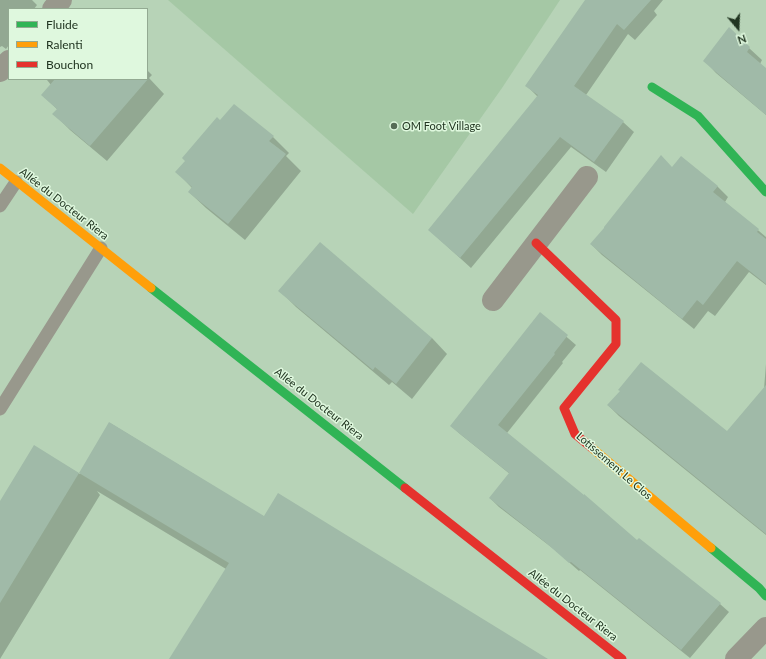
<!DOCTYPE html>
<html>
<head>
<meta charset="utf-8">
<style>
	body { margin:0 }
	#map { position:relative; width:766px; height:659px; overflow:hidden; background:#b7d3b7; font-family:Lato,sans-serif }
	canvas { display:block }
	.legend { position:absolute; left:8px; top:8px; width:140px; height:72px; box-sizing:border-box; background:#dff8de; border:1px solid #93aa92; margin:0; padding:5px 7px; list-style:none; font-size:12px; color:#213521 }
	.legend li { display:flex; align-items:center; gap:8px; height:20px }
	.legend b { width:20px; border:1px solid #93aa92 }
	.north { position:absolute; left:718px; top:8px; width:40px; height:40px; -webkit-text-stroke:3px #dff8de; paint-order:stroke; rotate:161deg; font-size:11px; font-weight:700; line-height:16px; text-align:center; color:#213521 }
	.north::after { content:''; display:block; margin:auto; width:14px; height:18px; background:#213521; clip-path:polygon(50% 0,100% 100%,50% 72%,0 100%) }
</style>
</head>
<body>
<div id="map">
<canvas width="766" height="659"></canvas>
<ul class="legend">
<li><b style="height:5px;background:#30b455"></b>Fluide</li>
<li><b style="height:5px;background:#ff9f0a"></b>Ralenti</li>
<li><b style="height:5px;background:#e5322d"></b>Bouchon</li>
</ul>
<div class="north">N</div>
</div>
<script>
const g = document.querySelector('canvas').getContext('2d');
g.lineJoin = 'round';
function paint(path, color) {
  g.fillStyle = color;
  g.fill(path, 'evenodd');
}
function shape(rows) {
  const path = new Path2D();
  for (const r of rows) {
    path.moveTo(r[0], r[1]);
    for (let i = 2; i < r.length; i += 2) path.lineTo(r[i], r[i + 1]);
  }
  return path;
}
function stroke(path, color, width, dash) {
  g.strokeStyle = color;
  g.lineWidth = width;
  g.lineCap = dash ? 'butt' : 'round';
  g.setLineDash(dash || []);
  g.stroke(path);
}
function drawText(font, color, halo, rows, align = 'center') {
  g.font = font + ' Lato,sans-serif';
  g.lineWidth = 3;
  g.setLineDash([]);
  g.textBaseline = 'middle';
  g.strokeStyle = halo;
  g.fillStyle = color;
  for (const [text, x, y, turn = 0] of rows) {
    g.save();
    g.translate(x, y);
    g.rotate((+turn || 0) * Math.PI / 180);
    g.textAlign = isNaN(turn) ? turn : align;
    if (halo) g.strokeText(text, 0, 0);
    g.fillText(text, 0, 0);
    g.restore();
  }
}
paint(shape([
	[168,0,560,0,502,88,413,214]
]), '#a5c8a5');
paint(shape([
	[0,0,32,0,37,5,34,9,9,9,9,45,6,49,2,46,0,47],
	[586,0,663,0,654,11,657,15,635,40,628,34,586,95,623,122,634,132,606,172,571,147,471,268,429,230,538,97,527,86],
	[749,48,762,60,760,64,766,69,766,115,716,73,704,60],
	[147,70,152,75,149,78,164,94,107,161,70,130,54,114,58,110,42,95,51,85,47,80,48,79,147,79],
	[234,105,273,137,289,153,286,156,301,171,245,240,206,208,189,192,192,188,177,172],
	[672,168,717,186,728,197,725,202,766,237,766,285,749,272,715,316,708,311,694,329,602,255,591,244],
	[280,291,432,338,447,354,412,399,392,382,389,385,296,307],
	[540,314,576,345,562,362,563,363,507,433,637,542,720,604,729,612,690,658,580,570,579,571,555,550,499,507,490,498,510,474,460,434,451,426],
	[766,364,766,535,619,416,608,405,727,433,764,389],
	[110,423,264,517,544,659,170,659,226,569,97,491,100,495,0,659,0,503,34,447,80,474]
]), '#0003');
paint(shape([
	[585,0,651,0,624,30,617,24,574,86,624,121,594,162,560,137,460,258,428,230,538,95,525,86],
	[729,27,750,47,747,52,766,68,766,115,703,61],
	[55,79,148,79,90,146,52,114,57,109,41,95],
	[234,104,274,136,269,141,286,154,228,224,188,192,192,187,175,172,185,161,182,158,217,117,220,120],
	[661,155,672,167,681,156,718,186,713,192,759,229,757,232,766,239,766,284,737,261,703,305,697,300,682,319,590,244,604,228,604,227],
	[320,242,432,338,396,384,375,367,373,370,278,291],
	[540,312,568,335,554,353,555,354,498,425,584,495,584,494,637,540,639,538,721,603,681,650,571,562,569,563,545,542,489,498,509,473,450,426],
	[641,362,727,431,766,385,766,534,607,405,620,391,618,390],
	[109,422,264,516,278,493,548,659,169,659,229,563,79,473],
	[34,445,79,473,0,603,0,501]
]), '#a0baa8');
stroke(shape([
	[0,206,16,182],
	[0,409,101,248]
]), '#98988c', 13);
stroke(shape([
	[53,9,61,0],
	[0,71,9,61],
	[493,300,587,177],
	[736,659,766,628]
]), '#98988c', 22);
stroke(shape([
	[652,87,698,116,766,192],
	[151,288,405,488],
	[711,548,759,588,766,596]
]), '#30b455', 9);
stroke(shape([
	[0,168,151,288],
	[592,448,711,548]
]), '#ff9f0a', 9);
stroke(shape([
	[536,243,616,320,616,344,564,408,575,434,592,448],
	[405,488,622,659]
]), '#e5322d', 9);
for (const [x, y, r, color] of [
	[394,126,4,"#566c56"]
]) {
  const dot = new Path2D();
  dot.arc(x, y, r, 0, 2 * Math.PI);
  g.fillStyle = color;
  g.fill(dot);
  stroke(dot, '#dff8de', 1.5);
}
drawText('11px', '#213521', '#dff8de', [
	["OM Foot Village",402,126]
], 'left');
drawText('11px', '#213521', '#dff8de', [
	["Allée du Docteur Riera",64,204,38],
	["Allée du Docteur Riera",319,404,38],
	["Lotissement Le Clos",614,466,41],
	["Allée du Docteur Riera",573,605,38]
]);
</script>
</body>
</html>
